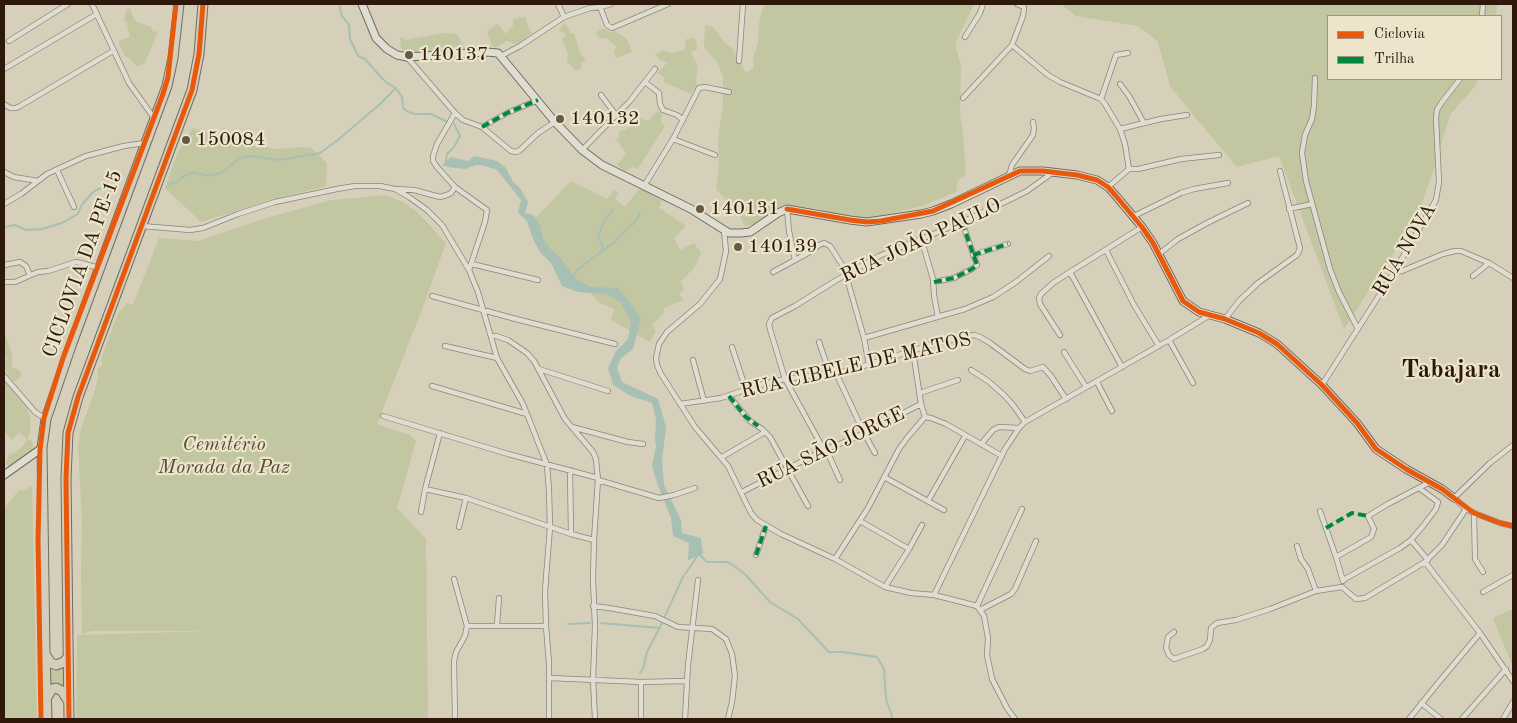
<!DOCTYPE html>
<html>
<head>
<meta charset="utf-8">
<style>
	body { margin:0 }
	#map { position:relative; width:1517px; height:723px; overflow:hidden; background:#d6d0ba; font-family:"Old Standard TT",serif }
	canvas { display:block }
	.frame { position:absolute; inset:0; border:5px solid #2d180b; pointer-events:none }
	.legend { position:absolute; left:1327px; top:15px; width:175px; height:65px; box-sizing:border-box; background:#ece4cb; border:1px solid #a0927e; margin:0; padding:6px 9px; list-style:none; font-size:15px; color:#2d180b }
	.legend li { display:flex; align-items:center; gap:10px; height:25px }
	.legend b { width:25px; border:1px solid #a0927e }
</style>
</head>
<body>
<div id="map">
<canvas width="1517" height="723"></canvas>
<div class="frame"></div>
<ul class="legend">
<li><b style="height:6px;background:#e8590c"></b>Ciclovia</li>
<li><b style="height:6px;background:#00873e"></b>Trilha</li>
</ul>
</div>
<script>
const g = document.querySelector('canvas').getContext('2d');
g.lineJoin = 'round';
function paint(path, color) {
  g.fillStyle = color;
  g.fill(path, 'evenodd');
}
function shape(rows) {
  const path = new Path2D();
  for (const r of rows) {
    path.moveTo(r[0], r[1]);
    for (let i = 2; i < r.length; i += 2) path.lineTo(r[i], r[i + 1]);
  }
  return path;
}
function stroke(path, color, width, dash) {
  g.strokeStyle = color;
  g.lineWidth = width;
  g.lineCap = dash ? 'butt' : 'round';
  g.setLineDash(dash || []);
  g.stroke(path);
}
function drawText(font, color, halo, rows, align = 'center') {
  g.font = font + ' "Old Standard TT",serif';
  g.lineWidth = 4.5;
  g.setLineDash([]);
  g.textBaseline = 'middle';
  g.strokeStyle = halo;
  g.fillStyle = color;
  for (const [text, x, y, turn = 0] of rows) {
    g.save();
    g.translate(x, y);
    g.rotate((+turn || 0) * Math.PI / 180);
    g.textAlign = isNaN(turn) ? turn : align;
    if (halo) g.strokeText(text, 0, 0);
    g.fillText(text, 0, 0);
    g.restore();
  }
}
paint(shape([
	[765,4,974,4,955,44,961,67,960,115,963,132,966,175,958,180,956,192,922,206,861,221,818,209,796,206,772,221,745,226,738,212,716,189,719,164,718,140,723,103,723,77,717,62,704,47,705,25,713,27,725,43,732,48,746,73,754,68,753,59,758,42,759,24,762,10],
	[1061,4,1497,4,1496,16,1328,16,1328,79,1478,79,1475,86,1450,115,1431,177,1416,220,1381,272,1344,329,1279,156,1237,167,1195,117,1170,86,1158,42,1138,26,1076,16],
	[130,8,133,17,137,22,151,27,152,31,158,32,145,63,139,66,136,66,129,58,125,57,118,41,130,37,127,24,124,20,126,10],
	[526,17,528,27,532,33,521,42,513,44,507,41,496,47,492,46,487,32,493,26,498,24,506,34,513,26,513,19],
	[564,23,569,29,570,33,574,33,579,50,583,57,586,60,581,63,582,68,579,70,575,70,567,61,568,54,562,40,566,34,559,31],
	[601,29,605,29,611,33,615,31,627,39,632,52,616,58,614,51,617,47,607,38,600,39,596,33],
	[445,33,457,34,465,49,460,51,415,55,401,49,400,38,403,37,405,40],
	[694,38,697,43,697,50,690,52,695,60,698,68,696,81,697,87,690,94,664,82,665,78,657,73,668,62,660,60,655,55,662,50,670,53,684,50,686,39],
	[657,111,662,113,661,122,665,126,638,169,633,167,625,171,617,165,626,153,621,147,620,143,615,140,620,136,618,133,622,130,625,131,639,117,648,121],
	[192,128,216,137,249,145,278,149,301,147,312,148,327,163,326,184,324,187,277,198,201,222,165,188,176,157],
	[571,181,607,199,614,190,619,193,615,198,625,207,640,188,662,200,659,208,686,226,674,238,680,250,694,243,701,253,695,267,681,281,684,290,679,293,683,300,664,308,663,314,652,325,656,331,650,342,611,320,614,309,598,302,584,284,575,283,529,225],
	[385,195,401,201,417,212,446,243,423,307,377,424,410,435,416,441,397,508,426,539,428,719,76,719,77,635,211,631,92,631,82,634,81,573,82,523,78,445,81,429,94,393,98,377,98,369,102,365,101,359,118,313,127,303,133,305,159,238,198,241,266,218,332,200],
	[4,331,12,354,12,367,19,370,22,375,14,382,6,372,4,365,4,363,7,360,4,354],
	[4,376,27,408,30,418,30,433,27,439,32,441,33,446,33,452,9,469,6,462,9,454,13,454,23,446,27,439,19,433,12,440,4,431],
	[32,486,37,719,4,719,4,508,19,490,24,490],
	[1513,609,1513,667,1493,618],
	[68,657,69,702,59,689,47,697,48,660,51,663]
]), '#c2c6a1');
paint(shape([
	[474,156,497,161,506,168,513,182,520,188,528,202,525,213,534,215,540,225,543,239,551,250,560,257,576,279,591,287,618,288,641,318,633,349,621,358,617,368,622,382,658,399,666,427,662,462,664,485,681,520,682,533,701,538,703,554,688,560,689,543,673,536,671,518,657,483,652,466,656,446,655,440,656,419,652,403,631,396,613,385,608,368,616,351,628,339,631,322,621,303,608,294,578,292,562,286,551,263,540,252,533,239,527,221,518,213,521,200,497,170,482,165,476,165,465,169,448,167,442,165,451,157,468,161]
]), '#a8bfb3');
stroke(shape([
	[339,4,342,16,349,25,350,39,358,56,365,59,379,75,387,83,396,88,402,97,403,108,408,112,415,114,431,114,448,122],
	[448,162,446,161,447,154,454,147,460,136,454,124],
	[169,184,177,182,181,178,192,172,209,176,223,172,239,158,249,156,280,160,320,153,339,139,379,105,396,88],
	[4,227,15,225,26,230,42,229,62,223,78,214,81,206,92,193,98,189,106,188,112,191],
	[602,250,602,244,598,236,602,226,612,210],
	[573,276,577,270,613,243,636,221,640,213],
	[699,554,707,562,728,562,745,574,770,602,798,619,829,652,843,652,877,657,884,669,886,699,893,719],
	[665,616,683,577,698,555],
	[601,623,660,628],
	[568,624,590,623],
	[640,673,643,669,647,652,662,623]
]), '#a8bfb3', 2);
const street = shape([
	[92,4,129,83,154,118],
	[558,4,564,17],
	[599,4,607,25,612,28,668,4],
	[1482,16,1483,4],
	[965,37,980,13,983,4],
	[9,41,68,4],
	[1012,45,1048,75,1060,82,1101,99,1105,104,1120,129,1125,144,1129,169],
	[501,56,520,46,564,17,590,8,601,7,611,4],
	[407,57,455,113,463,120,482,127,511,151,516,152,519,151,538,133,555,122],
	[739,61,743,4],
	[4,69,97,14],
	[1315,78,1314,106,1312,119,1305,135,1302,153,1306,181,1330,269,1339,292,1358,329],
	[645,82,659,93,660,104,663,110,677,115,683,120],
	[1120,84,1129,96,1144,123],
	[601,95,616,115],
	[963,98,1012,45,1023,16,1024,9,1024,7,1017,4],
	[1101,99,1116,55,1128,53],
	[4,104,10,108,16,108,20,106,113,51],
	[482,127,507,113,538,100],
	[1120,129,1161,119,1187,115],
	[673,139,715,155],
	[582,150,630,101,655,69],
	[57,170,74,207],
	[4,172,14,177,38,181],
	[1009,176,1012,165,1033,135,1034,128,1033,122],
	[644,186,673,139,699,88,705,87,729,92],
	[455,187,437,167,433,161,433,156,437,144,455,113],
	[1108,187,1129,169,1138,169,1181,159,1219,155],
	[395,189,409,197,427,210,442,225,469,270,478,292,497,358,523,404,547,465,549,490,550,527,545,591,546,626,549,663,549,719],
	[4,204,21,194,47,174,86,156,124,146,145,143],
	[787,209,789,231,795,260],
	[1289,209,1312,204],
	[1134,216,1181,193,1194,189,1228,183],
	[142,226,190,230,203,228,238,214,275,202,337,189,355,186,380,186,395,189,414,190,440,197,447,195,451,193,455,187,487,210,485,222,469,270],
	[724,231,726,251,720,279,700,304,667,332,659,344,656,358,657,365,661,374,695,427,728,466,751,513,757,520,781,534,835,559,885,587,911,593,934,595,954,600,977,606,984,616,985,621,988,638,987,655,992,679,1007,708,1015,719],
	[921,238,933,279,934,295,938,317],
	[1106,250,1134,305,1159,346],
	[1159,254,1178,239,1207,223,1248,203],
	[973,255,1008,244],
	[472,264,538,280],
	[4,265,20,262,26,266,30,275],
	[773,272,808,253,819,245,824,243,830,246,844,268,864,338,869,365],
	[1070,272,1122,367],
	[1394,272,1402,271,1443,254,1455,251,1461,251,1489,263,1513,278],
	[1473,276,1489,263],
	[6,282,15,282,38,272,48,271,76,262,81,263,99,268],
	[934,282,954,278,972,269,977,265,962,222],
	[432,296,512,318,615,344],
	[1225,319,1239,301,1258,283,1297,255,1299,251,1300,248,1280,171],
	[1060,335,1040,304,1039,298,1041,294,1053,283,1070,272,1142,227],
	[491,336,496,336,508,340,527,353,534,361,565,419,593,452,596,459,598,480,594,540,593,580,595,626,593,680,595,719],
	[864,338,965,309,993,297,1016,282,1049,256],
	[1169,340,1193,383],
	[819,342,830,374],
	[445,346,497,358],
	[732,347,746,390],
	[913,351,921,404,925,417],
	[1064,352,1086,387],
	[693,360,704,401],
	[539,369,608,391],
	[971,370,988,381,1004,395,1013,405,1025,422],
	[836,373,864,433,875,453],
	[4,376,35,412,46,419],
	[1097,382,1112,411],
	[1322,385,1394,272,1436,200,1439,182,1436,118,1437,110,1442,102,1460,79],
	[432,386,527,414],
	[920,393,958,380],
	[729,396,750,421,762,429,770,437,808,506],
	[680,404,721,398,763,384,785,379,848,371,933,344,974,335,980,337,990,343,1025,369,1030,371,1043,367,1051,376,1066,399],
	[383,416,508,454,598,478],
	[925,417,931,418,946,424,1002,456],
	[572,427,628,442,643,444],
	[981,444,993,430,999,427,1019,428],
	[1513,445,1490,463,1454,498,1466,509,1474,513,1500,523,1513,526],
	[826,449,840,480],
	[824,450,785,379,770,329,769,324,772,318,795,306,835,281,879,256,958,224,1011,199,1027,191,1052,173],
	[722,457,765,432],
	[570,470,571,534],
	[884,477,944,510],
	[598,480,659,498,674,495,695,488],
	[425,489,466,498,571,534,594,540],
	[742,492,824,450,852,439,921,404],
	[928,501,965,436],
	[1320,511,1336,557,1343,581],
	[421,512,425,489,440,433],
	[1474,513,1475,559,1483,572],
	[860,521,909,549],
	[459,527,466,498],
	[1411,540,1428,560],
	[1297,546,1301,559,1308,569,1316,591],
	[756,555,766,526],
	[1336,557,1371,537,1374,529,1368,516,1388,504,1430,482],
	[835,559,868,508,899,449,907,438,925,417],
	[1425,562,1480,633,1513,681],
	[454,579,467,626],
	[1343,580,1400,548,1411,540,1423,526,1436,509,1438,502,1419,488],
	[885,587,909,549,922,525],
	[1342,587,1356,599,1365,598,1425,562,1442,545,1466,509],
	[1483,592,1513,575],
	[934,595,1005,449,1019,428,1025,422,1169,340,1210,315],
	[593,606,609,608,649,615,655,616,678,627,712,629,726,639,732,654,735,676,732,702,728,719],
	[977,606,1022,509],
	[980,610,1011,594,1015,589,1036,541],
	[497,625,499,598],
	[467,626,546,626],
	[1174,632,1168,637,1166,648,1169,655,1174,659,1203,649,1207,646,1210,640,1211,628,1217,623,1236,620,1270,609,1316,591,1342,587],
	[550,678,641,682,686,681],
	[641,682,641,719],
	[1421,703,1441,719],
	[455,719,454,661,456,652,465,636,467,626],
	[685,719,688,665,698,580],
	[1409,719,1439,682,1480,633],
	[1462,719,1506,669],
	[1503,719,1513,702]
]);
const secondary = shape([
	[362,4,376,38,387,49,397,55,407,57,486,52,498,53,555,122,582,150,602,165,691,209,729,233,741,233,750,232,778,213,787,209,850,220,867,222,921,214,933,211,951,204,1020,171,1043,171,1077,175,1097,180,1108,187,1116,196,1142,227,1153,243,1183,301,1199,312,1225,319,1259,333,1277,344,1322,385,1357,423,1376,449,1406,469,1442,489,1454,498],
	[4,475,42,448]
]);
const highway = shape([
	[45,654,51,663,56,665,64,662,68,657],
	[47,697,52,689,56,688,62,691,69,702],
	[47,719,45,653,42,448,46,419,72,343,167,86,173,58,179,4],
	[69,719,66,478,68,433,78,397,192,90,199,54,203,4]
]);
stroke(street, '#8b8577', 6);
stroke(secondary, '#736c60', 9);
stroke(highway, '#736c60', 11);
stroke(street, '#dfdcd2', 4.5);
stroke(secondary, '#dfdcd2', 7);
stroke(highway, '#d3cdbd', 9);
stroke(shape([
	[482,127,507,113,538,100],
	[973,255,1008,244],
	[934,282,954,278,972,269,977,265,962,222],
	[729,396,746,417,758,426],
	[1326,528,1352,513,1368,516],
	[756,555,766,526]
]), '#00873e', 4, [8, 4]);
stroke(shape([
	[787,209,850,220,867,222,881,221,933,211,1020,171,1043,171,1077,175,1097,180,1108,187,1116,196,1142,227,1153,243,1183,301,1199,312,1225,319,1259,333,1277,344,1322,385,1357,423,1376,449,1406,469,1442,489,1474,513,1500,523,1513,526],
	[41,719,38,540,40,450,44,418,63,358,163,94,168,77,176,4],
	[69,719,66,478,68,433,78,397,192,90,199,54,203,4]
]), '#e8590c', 5);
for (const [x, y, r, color] of [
	[409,55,5,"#685848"],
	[560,119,5,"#685848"],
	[186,140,5,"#685848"],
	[700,209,5,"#685848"],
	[738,247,5,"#685848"]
]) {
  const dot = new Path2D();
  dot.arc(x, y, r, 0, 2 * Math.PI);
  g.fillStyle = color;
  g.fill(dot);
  stroke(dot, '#ece4cb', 2);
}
drawText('20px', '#2d180b', '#ece4cb', [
	["140137",419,55],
	["140132",570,119],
	["150084",196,140],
	["140131",710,209],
	["140139",748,247]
], 'left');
drawText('20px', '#2d180b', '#ece4cb', [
	["RUA JOÃO PAULO",921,241,-25],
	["RUA NOVA",1405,250,-59],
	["CICLOVIA DA PE-15",83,264,-70],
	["RUA CIBELE DE MATOS",856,366,-13],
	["RUA SÃO JORGE",831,448,-26]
]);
drawText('italic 20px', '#554a32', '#ece4cb', [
	["Cemitério",224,445],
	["Morada da Paz",224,468]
]);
drawText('bold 25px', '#2d180b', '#ece4cb', [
	["Tabajara",1451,370]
]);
</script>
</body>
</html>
